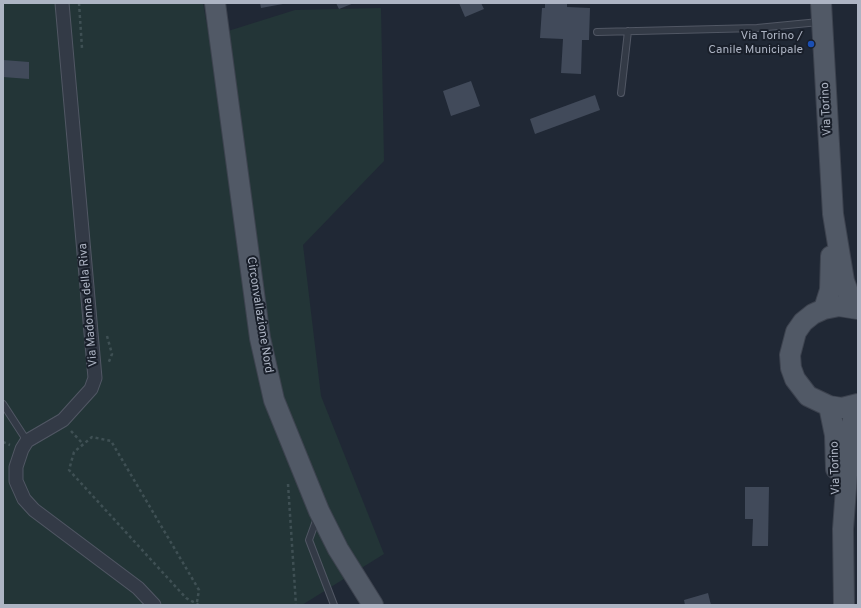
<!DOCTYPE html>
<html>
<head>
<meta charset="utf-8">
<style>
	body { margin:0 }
	#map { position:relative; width:861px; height:608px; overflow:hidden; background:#202835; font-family:Overpass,sans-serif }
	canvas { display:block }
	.frame { position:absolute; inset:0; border:4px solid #adb4c3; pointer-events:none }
</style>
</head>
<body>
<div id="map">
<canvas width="861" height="608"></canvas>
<div class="frame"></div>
</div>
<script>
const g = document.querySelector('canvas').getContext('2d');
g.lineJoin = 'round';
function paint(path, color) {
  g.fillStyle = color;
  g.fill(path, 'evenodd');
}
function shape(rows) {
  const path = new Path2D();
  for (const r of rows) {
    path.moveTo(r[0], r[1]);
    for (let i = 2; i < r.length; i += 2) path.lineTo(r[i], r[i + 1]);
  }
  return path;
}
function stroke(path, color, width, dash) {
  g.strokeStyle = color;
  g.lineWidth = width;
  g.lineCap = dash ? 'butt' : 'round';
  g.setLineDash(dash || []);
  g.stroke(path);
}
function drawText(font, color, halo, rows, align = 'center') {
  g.font = font + ' Overpass,sans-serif';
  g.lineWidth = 4;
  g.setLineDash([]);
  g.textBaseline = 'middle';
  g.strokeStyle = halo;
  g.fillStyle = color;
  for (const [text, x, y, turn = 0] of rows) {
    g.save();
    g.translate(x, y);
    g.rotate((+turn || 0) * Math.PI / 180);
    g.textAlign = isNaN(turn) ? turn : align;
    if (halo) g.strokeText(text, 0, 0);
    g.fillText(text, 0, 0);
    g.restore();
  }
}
paint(shape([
	[3,3,203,3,209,37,295,10,381,8,384,161,303,245,321,396,384,554,302,605,3,605]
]), '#233537');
paint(shape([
	[260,3,282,3,283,4,261,8],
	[336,3,354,3,339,9],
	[459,3,481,3,484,9,465,17],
	[545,3,567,3,567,7,590,8,589,40,582,40,581,74,561,73,563,39,540,38,542,8,545,8],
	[3,60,29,62,29,79,3,77],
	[471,81,480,106,451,116,443,91],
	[595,95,600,110,535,134,530,119],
	[745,487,769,487,768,546,752,546,753,519,745,519],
	[708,593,711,605,685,605,684,600]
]), '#414a5a');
const service = shape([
	[597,32,757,28,819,22],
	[621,93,628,31],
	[3,404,27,441],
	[317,518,309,540,334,605]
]);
const minor = shape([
	[62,3,95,378,91,389,63,420,27,441,22,449,16,467,16,481,24,499,34,510,138,588,154,605]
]);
const primary = shape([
	[215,3,260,338,274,400,319,511,338,549,373,605],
	[821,3,833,214,844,281,854,308],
	[824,309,830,290,831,256],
	[858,309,839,306,824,309,813,314,803,322,796,332,790,355,791,368,795,379,808,396,829,406,842,408,858,404],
	[829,406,835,435,836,469],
	[844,605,843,529,850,434,856,405]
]);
stroke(service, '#515764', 8);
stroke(minor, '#515764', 15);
stroke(primary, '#3d434f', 22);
stroke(shape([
	[79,3,82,48],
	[107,336,112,354,108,364],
	[71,431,83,444],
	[3,442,10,445],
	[288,484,296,605],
	[197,602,199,590,111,441,92,437,74,452,69,470,186,598,199,605]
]), '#3f5054', 2.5, [3, 3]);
stroke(service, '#333a46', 6);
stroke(minor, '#333a46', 13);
stroke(primary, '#515966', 20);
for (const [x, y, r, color] of [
	[811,44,4,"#1a4fb4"]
]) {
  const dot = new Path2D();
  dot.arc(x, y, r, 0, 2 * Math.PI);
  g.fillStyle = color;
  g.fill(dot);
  stroke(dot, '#191f2a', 1.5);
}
drawText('12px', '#adb4c3', '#191f2a', [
	["Via Torino /",803,37],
	["Canile Municipale",803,51]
], 'right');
drawText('12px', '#adb4c3', '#191f2a', [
	["Via Torino",827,109,-93],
	["Via Madonna della Riva",89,305,-95],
	["Circonvallazione Nord",259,315,81],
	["Via Torino",836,468,-92]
]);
</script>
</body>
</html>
